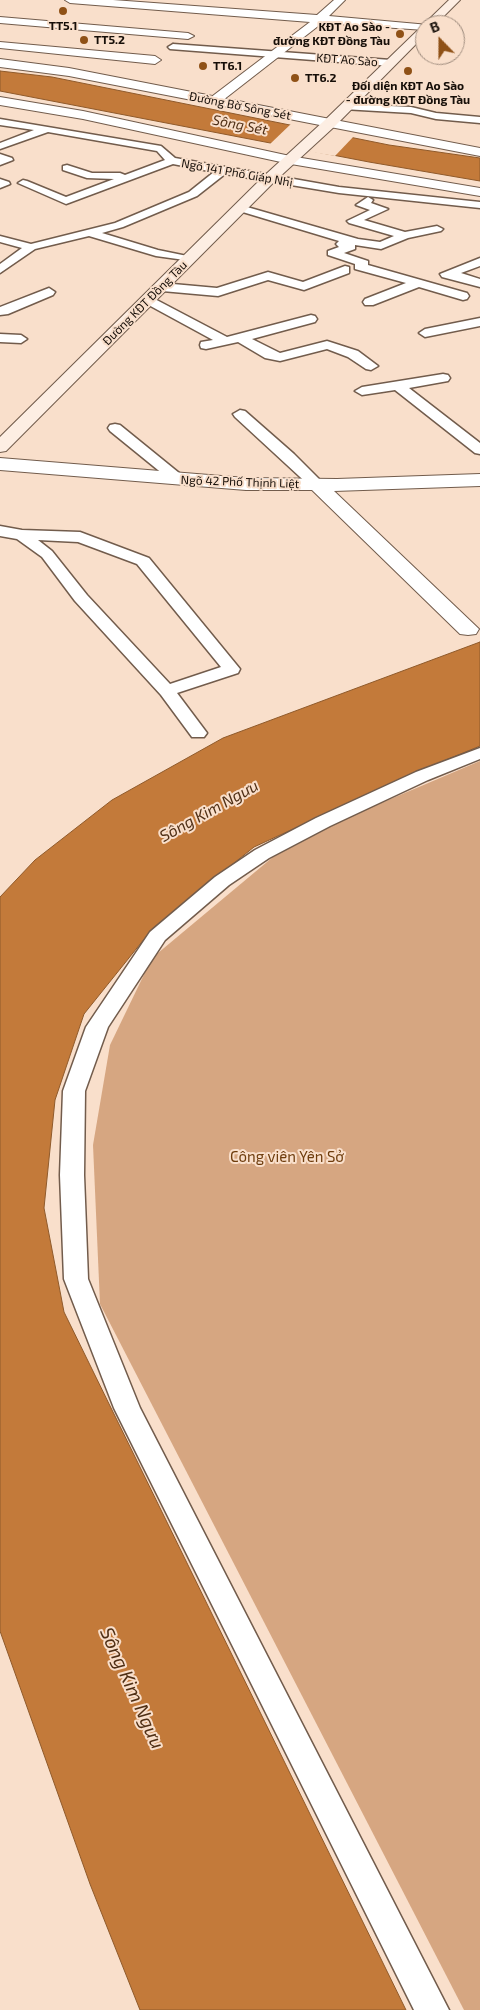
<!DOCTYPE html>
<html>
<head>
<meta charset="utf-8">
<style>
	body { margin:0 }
	#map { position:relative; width:480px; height:2010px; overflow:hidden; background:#f9dfcb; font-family:"Exo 2",sans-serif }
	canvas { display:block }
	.north { position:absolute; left:415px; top:15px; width:50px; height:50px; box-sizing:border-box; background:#f9dfcb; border:1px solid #9e8b7d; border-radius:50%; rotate:338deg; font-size:14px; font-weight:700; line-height:20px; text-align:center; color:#160e08 }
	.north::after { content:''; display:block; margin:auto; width:18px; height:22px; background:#8f5116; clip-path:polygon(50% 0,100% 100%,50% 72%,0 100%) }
</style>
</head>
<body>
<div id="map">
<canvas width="480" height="2010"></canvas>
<div class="north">B</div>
</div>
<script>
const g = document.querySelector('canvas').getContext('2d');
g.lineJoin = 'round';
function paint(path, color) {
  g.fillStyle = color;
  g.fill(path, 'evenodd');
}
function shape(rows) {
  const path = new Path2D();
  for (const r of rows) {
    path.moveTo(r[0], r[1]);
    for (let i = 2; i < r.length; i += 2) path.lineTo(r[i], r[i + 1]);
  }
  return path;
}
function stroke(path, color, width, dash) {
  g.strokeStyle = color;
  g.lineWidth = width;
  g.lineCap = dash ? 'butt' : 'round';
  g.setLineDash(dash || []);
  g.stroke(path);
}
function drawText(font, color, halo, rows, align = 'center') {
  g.font = font + ' "Exo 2",sans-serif';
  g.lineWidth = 4;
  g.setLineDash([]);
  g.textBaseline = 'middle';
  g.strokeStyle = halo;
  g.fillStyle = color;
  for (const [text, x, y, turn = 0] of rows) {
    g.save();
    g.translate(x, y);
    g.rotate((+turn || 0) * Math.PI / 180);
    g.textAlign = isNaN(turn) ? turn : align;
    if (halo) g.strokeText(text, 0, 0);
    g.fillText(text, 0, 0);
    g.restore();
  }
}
paint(shape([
	[480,761,480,2010,464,2010,100,1304,93,1145,110,1045,152,958,273,857,353,815]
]), '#d6a681');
const water = shape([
	[0,71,52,77,389,145,480,158,480,181,369,162,0,91,0,71],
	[480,642,480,746,417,772,254,847,153,928,84,1014,55,1100,44,1208,64,1312,406,2010,140,2010,90,1884,0,1631,0,897,35,860,112,800,223,738,480,642]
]);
paint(water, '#c37a3a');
stroke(water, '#8f5a2b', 1);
paint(shape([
	[293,122,355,135,335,156,269,145]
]), '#f9dfcb');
const service = shape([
	[173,44,391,60,396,63,391,66,170,49,168,47,173,44],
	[346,104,411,107,436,113,480,117,480,123,436,119,411,113,343,109,343,105,346,104],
	[0,119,161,146,175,158,339,187,480,202,480,208,339,193,225,174,197,196,123,227,102,233,158,250,192,257,192,261,156,256,89,236,35,249,0,273,0,264,22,248,0,242,0,236,31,244,115,223,189,192,214,172,173,164,66,204,18,183,23,180,27,181,66,197,114,179,87,178,63,170,63,166,67,165,92,173,120,173,125,175,165,160,157,151,48,132,0,149,0,143,34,130,0,125,0,119],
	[0,154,12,158,13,160,0,165,0,154],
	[0,179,9,182,10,184,0,188,0,179],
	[368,197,373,200,371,203,388,209,364,220,405,232,437,226,443,229,441,231,408,238,381,249,355,245,355,249,344,253,368,261,368,265,467,293,469,296,467,299,463,300,419,287,373,305,365,305,363,302,365,299,406,283,355,269,355,264,328,255,328,251,339,247,336,244,339,241,236,210,234,208,240,205,358,239,380,242,394,236,349,223,347,221,370,210,356,205,368,197],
	[480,258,480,266,461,273,480,279,480,287,442,277,440,274,480,258],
	[345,266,349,267,349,273,304,290,268,280,218,296,162,291,156,287,162,283,217,288,268,272,303,282,345,266],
	[49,288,55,292,53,295,8,314,0,315,0,307,49,288],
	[149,296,227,337,311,315,315,316,317,319,315,322,252,339,280,353,327,341,358,351,378,366,371,370,366,369,348,357,327,349,280,361,265,358,238,342,206,349,201,348,200,345,201,342,213,340,145,303,143,300,145,297,149,296],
	[480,318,480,326,425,337,419,333,425,329,480,318],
	[0,334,21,335,27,339,21,343,0,342,0,334],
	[443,374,448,375,450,378,448,381,409,388,480,443,480,454,475,453,395,390,362,395,355,391,362,387,443,374],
	[240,410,245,411,294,454,322,482,324,485,322,488,312,488,235,417,233,414,240,410],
	[115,424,120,425,184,477,186,480,184,483,174,483,110,431,108,428,110,425,115,424],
	[0,526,22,530,80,532,149,558,240,669,238,673,177,693,207,733,204,737,192,737,161,695,75,601,42,557,17,539,0,536,0,526],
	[38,540,78,542,137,564,221,667,170,684,87,595,52,551,38,540],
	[480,748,480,759,428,780,330,826,269,858,229,885,165,940,108,1027,85,1091,84,1175,88,1279,140,1408,449,2010,414,2010,114,1408,64,1279,60,1175,63,1091,86,1027,150,932,215,877,255,850,316,818,416,772,480,748]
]);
const minor = shape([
	[65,0,113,0,317,15,334,0,345,0,329,16,429,25,425,25,425,30,322,23,218,104,214,105,210,104,208,101,210,98,310,22,70,3,65,0],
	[0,17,188,33,194,36,188,39,0,23,0,17],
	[0,42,155,56,161,60,155,64,0,48,0,42],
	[330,119,480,148,480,156,325,126,324,123,330,119],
	[290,156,480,188,480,196,285,163,283,160,285,157,290,156],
	[0,458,246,478,337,479,480,474,480,486,334,491,479,629,476,634,468,635,460,634,312,490,246,490,0,470,0,458]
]);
const tertiary = shape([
	[0,59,69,68,330,119,336,123,330,127,69,76,0,67,0,59],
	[0,97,83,111,290,156,297,160,290,164,83,119,0,105,0,97]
]);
const secondary = shape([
	[449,0,460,0,435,25,425,25,425,35,335,126,274,182,6,451,0,452,0,437,264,176,325,120,449,0]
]);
stroke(service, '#725c4c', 3);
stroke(minor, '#725c4c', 2);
stroke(tertiary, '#725c4c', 2);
stroke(secondary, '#725c4c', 2);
paint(service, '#fff');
paint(minor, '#fff');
paint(tertiary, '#fff');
paint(secondary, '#fdeee3');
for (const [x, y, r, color] of [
	[63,11,5,"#8f5116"],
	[400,34,5,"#8f5116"],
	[84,40,5,"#8f5116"],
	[203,66,5,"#8f5116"],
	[408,71,5,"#8f5116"],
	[295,78,5,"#8f5116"]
]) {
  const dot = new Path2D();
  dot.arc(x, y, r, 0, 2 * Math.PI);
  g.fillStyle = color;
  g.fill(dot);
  stroke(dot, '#f9dfcb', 2);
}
drawText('bold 12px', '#160e08', '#f9dfcb', [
	["TT5.1",63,26,"center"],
	["KĐT Ao Sào -",390,27,"right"],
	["đường KĐT Đồng Tàu",390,41,"right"],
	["TT5.2",94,40],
	["TT6.1",213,66],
	["TT6.2",305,78],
	["Đối diện KĐT Ao Sào",408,86,"center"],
	["- đường KĐT Đồng Tàu",408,100,"center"]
], 'left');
drawText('12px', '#160e08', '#f9dfcb', [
	["KĐT Ao Sào",347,60,4],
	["Đường Bờ Sông Sét",240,106,11],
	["Ngõ 141 Phố Giáp Nhị",237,173,10],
	["Đường KĐT Đồng Tàu",145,303,-45],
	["Ngõ 42 Phố Thịnh Liệt",240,482,2]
]);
drawText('italic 14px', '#4f2f15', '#f9dfcb', [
	["Sông Sét",240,125,11]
]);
drawText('15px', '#6e3c0c', '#f9dfcb', [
	["Công viên Yên Sở",287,1157]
]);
drawText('italic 16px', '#4f2f15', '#f9dfcb', [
	["Sông Kim Ngưu",209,811,-29]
]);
drawText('italic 19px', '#4f2f15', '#f9dfcb', [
	["Sông Kim Ngưu",132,1688,66]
]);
</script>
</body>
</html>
